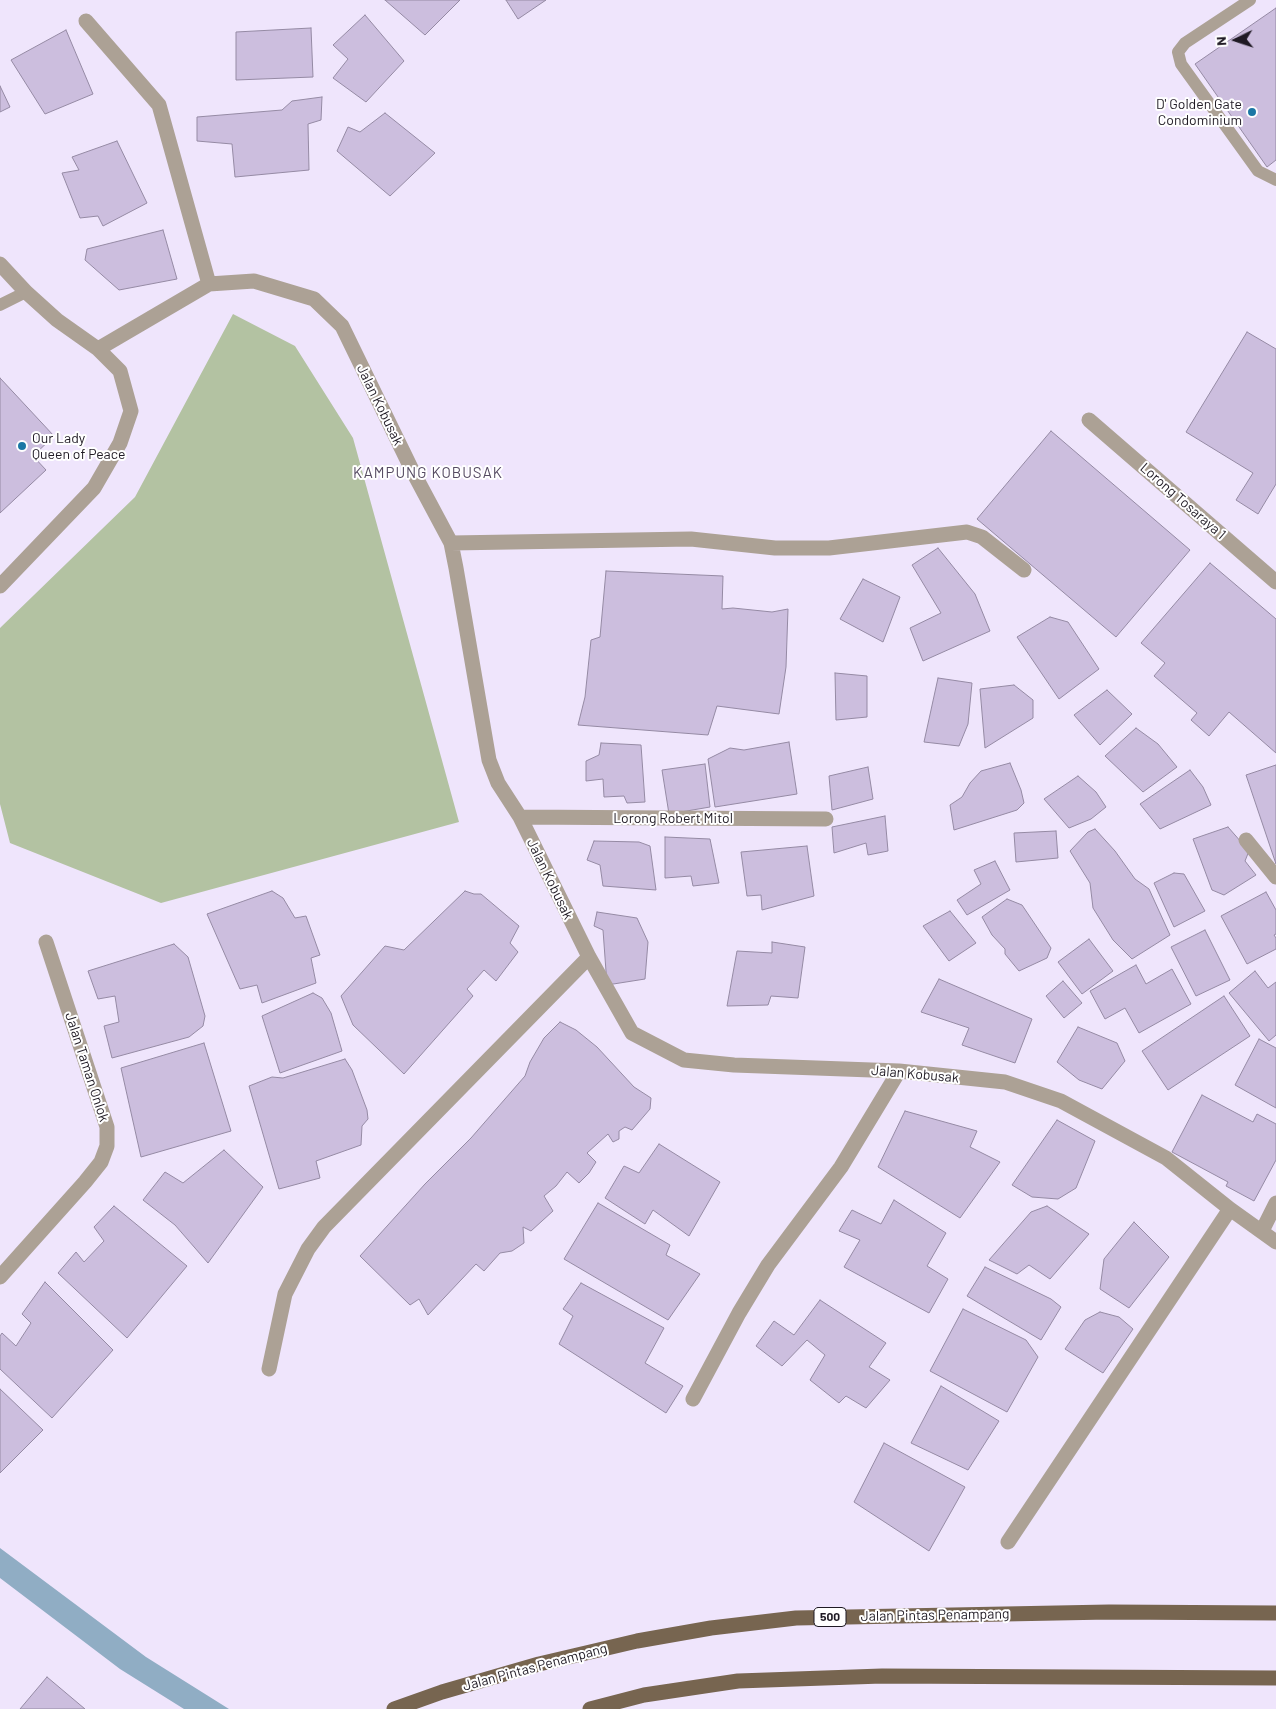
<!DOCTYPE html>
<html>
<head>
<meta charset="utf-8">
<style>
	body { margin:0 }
	#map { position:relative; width:1276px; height:1709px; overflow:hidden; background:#efe5fc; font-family:Barlow,sans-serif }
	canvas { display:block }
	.north { position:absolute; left:1211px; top:15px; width:50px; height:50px; -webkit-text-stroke:4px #fff; paint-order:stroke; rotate:266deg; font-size:14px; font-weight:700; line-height:20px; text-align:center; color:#1f1a24 }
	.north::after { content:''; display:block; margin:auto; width:18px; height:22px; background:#1f1a24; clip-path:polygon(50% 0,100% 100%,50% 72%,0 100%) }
</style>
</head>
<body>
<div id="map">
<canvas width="1276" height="1709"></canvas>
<div class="north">N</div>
</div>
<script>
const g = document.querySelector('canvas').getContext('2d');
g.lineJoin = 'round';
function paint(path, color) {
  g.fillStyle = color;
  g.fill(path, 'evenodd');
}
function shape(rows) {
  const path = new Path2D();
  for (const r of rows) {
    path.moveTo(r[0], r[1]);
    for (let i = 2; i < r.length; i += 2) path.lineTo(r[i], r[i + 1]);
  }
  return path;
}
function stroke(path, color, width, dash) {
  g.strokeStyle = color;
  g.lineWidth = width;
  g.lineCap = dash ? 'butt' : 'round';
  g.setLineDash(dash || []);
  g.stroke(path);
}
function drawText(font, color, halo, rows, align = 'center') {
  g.font = font + ' Barlow,sans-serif';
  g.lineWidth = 4;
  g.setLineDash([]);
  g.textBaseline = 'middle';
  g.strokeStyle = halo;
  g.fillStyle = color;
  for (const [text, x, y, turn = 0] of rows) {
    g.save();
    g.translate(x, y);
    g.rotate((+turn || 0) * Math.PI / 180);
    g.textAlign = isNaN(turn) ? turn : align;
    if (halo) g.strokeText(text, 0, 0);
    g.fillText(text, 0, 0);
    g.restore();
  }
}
paint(shape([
	[233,314,295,346,353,438,459,822,161,903,10,843,0,804,0,628,135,497]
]), '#b3c2a2');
paint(shape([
	[0,1548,146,1657,229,1709,184,1709,120,1669,0,1578]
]), '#90adc4');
const building = shape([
	[385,0,460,0,425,35,385,0],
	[506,0,546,0,518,19,506,0],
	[1276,8,1276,160,1267,167,1195,64,1276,8],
	[365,15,404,61,366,102,333,78,348,59,333,45,365,15],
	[311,28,313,77,236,80,236,32,311,28],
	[66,30,93,94,45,114,11,60,66,30],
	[0,86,10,107,0,112,0,86],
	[322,97,321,120,308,124,309,170,235,177,232,144,197,141,197,117,282,110,292,101,322,97],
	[385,113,435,153,390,196,337,151,348,127,360,132,385,113],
	[117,141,147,203,103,226,98,216,80,218,62,173,79,170,72,157,117,141],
	[163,230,177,279,119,290,85,260,87,249,163,230],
	[1247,332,1276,349,1276,484,1258,514,1236,500,1253,473,1186,432,1247,332],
	[0,378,54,436,33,456,46,470,0,513,0,378],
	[1051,431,1190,550,1116,637,977,519,1051,431],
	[938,548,975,594,990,631,923,661,910,628,941,613,912,565,938,548],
	[1210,563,1276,619,1276,753,1229,712,1209,736,1191,720,1197,713,1154,676,1165,663,1141,643,1210,563],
	[606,571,723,576,722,609,733,608,772,612,788,609,786,667,779,714,717,706,708,735,578,725,585,697,591,640,600,637,606,571],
	[863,579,900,597,883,642,840,619,863,579],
	[1050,617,1068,622,1099,669,1059,699,1017,637,1050,617],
	[835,673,867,676,867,717,836,720,835,673],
	[938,678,972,683,968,724,959,746,924,742,938,678],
	[1014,685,1033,700,1033,718,985,748,980,689,1014,685],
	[1107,690,1132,714,1100,745,1074,715,1107,690],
	[1136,728,1158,744,1177,767,1143,792,1105,756,1136,728],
	[789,742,797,794,715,807,708,759,730,748,744,750,789,742],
	[601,743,641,745,645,802,627,803,624,796,604,797,603,779,586,781,586,761,599,755,601,743],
	[1010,763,1021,790,1024,803,1017,810,954,830,950,805,962,797,970,783,981,771,1010,763],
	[705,764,710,807,669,814,662,770,705,764],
	[1276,765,1276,864,1246,775,1276,765],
	[868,767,873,799,832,810,829,776,868,767],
	[1190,770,1203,787,1211,805,1160,829,1140,804,1190,770],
	[1078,776,1096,792,1106,807,1091,819,1069,828,1044,799,1078,776],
	[885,816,888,851,868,855,866,843,834,853,832,827,885,816],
	[1228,827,1249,851,1245,861,1256,875,1224,895,1212,890,1193,839,1228,827],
	[1095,829,1115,851,1135,879,1149,889,1170,935,1132,959,1113,940,1093,908,1090,883,1070,851,1088,832,1095,829],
	[1056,831,1058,858,1016,862,1014,833,1056,831],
	[665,837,710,839,719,883,693,886,691,876,665,878,665,837],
	[594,841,639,842,650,846,656,890,603,886,600,865,587,860,594,841],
	[807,846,814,896,762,910,761,895,747,896,741,852,807,846],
	[995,861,1010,890,967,915,957,900,981,884,974,870,995,861],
	[1174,873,1184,874,1205,911,1174,927,1154,883,1174,873],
	[272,891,283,898,295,918,306,916,320,955,311,958,316,983,262,1003,257,985,240,989,207,914,272,891],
	[465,891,474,894,481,894,519,926,510,943,518,952,496,981,484,970,467,989,473,996,404,1074,353,1025,341,996,385,946,404,950,465,891],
	[1266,892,1276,910,1276,934,1274,935,1276,938,1276,949,1247,964,1221,916,1266,892],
	[1007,899,1022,905,1051,948,1047,958,1019,971,1005,954,1005,949,992,935,982,917,1007,899],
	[950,911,976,943,949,961,923,926,950,911],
	[597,912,637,918,648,942,645,979,607,985,603,930,594,926,597,912],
	[1205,930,1230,980,1196,996,1171,947,1205,930],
	[1089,939,1113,971,1082,994,1058,962,1089,939],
	[772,942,805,947,798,998,771,996,768,1005,727,1006,737,951,772,953,772,942],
	[174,944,188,957,205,1016,203,1026,189,1037,112,1058,104,1026,119,1022,115,996,98,999,88,971,174,944],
	[1136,965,1146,984,1172,969,1191,1004,1139,1033,1125,1008,1105,1019,1090,991,1136,965],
	[1255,971,1268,988,1276,982,1276,1035,1269,1041,1229,993,1255,971],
	[939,979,1032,1019,1015,1063,962,1045,969,1028,921,1012,939,979],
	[1063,981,1082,1003,1064,1018,1046,996,1063,981],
	[313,993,322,998,331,1013,342,1051,280,1073,262,1016,313,993],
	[1224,996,1250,1036,1168,1090,1142,1051,1224,996],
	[560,1022,576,1030,597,1047,634,1087,651,1098,650,1109,632,1130,625,1127,619,1131,619,1139,613,1142,608,1134,587,1153,596,1162,589,1173,579,1183,567,1172,556,1186,544,1196,553,1211,531,1231,523,1227,524,1243,512,1251,500,1253,484,1271,476,1264,428,1315,419,1299,410,1305,360,1256,425,1184,471,1138,525,1076,530,1062,544,1038,560,1022],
	[1078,1027,1117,1043,1125,1061,1102,1089,1079,1080,1057,1062,1078,1027],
	[1259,1039,1276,1048,1276,1108,1235,1085,1259,1039],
	[204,1043,231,1131,141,1157,121,1068,204,1043],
	[345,1059,352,1070,367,1110,368,1119,362,1126,361,1145,316,1161,320,1178,279,1189,249,1086,272,1077,283,1078,345,1059],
	[1202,1095,1253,1122,1257,1114,1276,1124,1276,1160,1254,1201,1226,1186,1228,1182,1172,1152,1202,1095],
	[905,1111,977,1131,970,1147,1000,1162,960,1218,878,1167,905,1111],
	[1057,1120,1095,1141,1076,1188,1058,1199,1032,1197,1012,1185,1057,1120],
	[659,1144,720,1182,689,1236,653,1210,645,1224,605,1198,624,1166,639,1173,659,1144],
	[224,1150,263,1187,208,1263,175,1225,143,1200,165,1172,183,1183,224,1150],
	[894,1200,946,1233,927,1266,948,1279,929,1313,844,1267,860,1240,839,1231,852,1210,881,1224,894,1200],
	[598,1203,670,1245,666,1255,700,1274,668,1320,564,1259,598,1203],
	[114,1206,187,1266,127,1338,58,1273,76,1252,84,1262,104,1241,94,1227,114,1206],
	[1047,1206,1089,1234,1050,1279,1029,1265,1017,1274,989,1260,1031,1212,1047,1206],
	[1134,1222,1169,1257,1129,1308,1100,1289,1104,1259,1134,1222],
	[985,1267,1051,1299,1061,1307,1041,1340,967,1296,985,1267],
	[45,1282,113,1350,52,1418,0,1369,0,1336,2,1333,16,1346,31,1323,22,1314,45,1282],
	[581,1283,664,1328,645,1363,683,1386,666,1413,559,1344,573,1316,563,1309,581,1283],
	[820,1300,886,1343,869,1367,890,1380,866,1408,846,1396,839,1403,810,1380,825,1355,807,1340,782,1366,756,1346,774,1321,794,1335,820,1300],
	[963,1309,1026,1340,1038,1357,1007,1412,930,1371,963,1309],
	[1100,1312,1119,1317,1133,1329,1103,1373,1065,1349,1085,1320,1100,1312],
	[941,1386,999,1421,968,1470,911,1443,941,1386],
	[0,1389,43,1430,0,1473,0,1389],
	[884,1443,965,1487,929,1551,854,1502,884,1443],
	[47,1677,85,1709,20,1709,47,1677]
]);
paint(building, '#ccbede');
stroke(building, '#958aa4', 1);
stroke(shape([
	[1250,0,1185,43,1178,52,1181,64,1258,171,1276,180],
	[0,305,26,292]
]), '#aca195', 12);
stroke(shape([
	[86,21,159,105,209,284],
	[0,264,26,292,57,320,98,349,120,371,131,411,120,443,94,488,0,586],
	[98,349,209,284,254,281,314,299,342,326,412,470,451,543,456,568,489,760,498,783,520,817,589,957,632,1033,684,1060,734,1065,899,1071,1005,1082,1061,1101,1166,1158,1230,1209,1276,1242],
	[1089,420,1276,582],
	[451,543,691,539,775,548,829,548,967,532,982,537,1024,570],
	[520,817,826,819],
	[1246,840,1276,877],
	[1262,1231,1276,1203],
	[0,1277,85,1182,101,1162,107,1146,107,1127,46,942],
	[269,1369,285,1294,308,1249,324,1227,589,957],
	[693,1399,739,1313,768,1265,841,1167,899,1071],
	[1008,1542,1230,1209]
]), '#aca195', 15);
stroke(shape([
	[394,1709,442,1692,539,1664,637,1641,711,1628,796,1618,1109,1612,1276,1613],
	[590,1709,644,1695,738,1681,882,1676,1276,1678]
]), '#776550', 15);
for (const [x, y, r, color] of [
	[1252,112,5,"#1b77a5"],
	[22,446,5,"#1b77a5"]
]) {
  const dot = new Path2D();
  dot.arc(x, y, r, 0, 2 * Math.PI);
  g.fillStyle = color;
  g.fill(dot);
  stroke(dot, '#fff', 2);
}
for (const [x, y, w] of [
	[830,1617,32]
]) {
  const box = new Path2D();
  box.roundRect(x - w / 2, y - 9.5, w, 19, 4);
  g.fillStyle = '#fff';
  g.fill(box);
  stroke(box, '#1f1a24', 1);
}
drawText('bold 12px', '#1f1a24', null, [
	["500",830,1617]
]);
drawText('14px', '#1f1a24', '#fff', [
	["D' Golden Gate",1242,104],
	["Condominium",1242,120],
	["Our Lady",32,438,"left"],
	["Queen of Peace",32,454,"left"]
], 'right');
drawText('14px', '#1f1a24', '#fff', [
	["Jalan Kobusak",380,405,64],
	["Lorong Tosaraya 1",1183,501,41],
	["Lorong Robert Mitol",673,818],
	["Jalan Kobusak",550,879,64],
	["Jalan Taman Onlok",87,1067,72],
	["Jalan Kobusak",915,1074,5],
	["Jalan Pintas Penampang",935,1615,-1],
	["Jalan Pintas Penampang",535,1667,-15]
]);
g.letterSpacing = '1px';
drawText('15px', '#554a62', '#fff', [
	["KAMPUNG KOBUSAK",428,473]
]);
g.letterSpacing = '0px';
</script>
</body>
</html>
